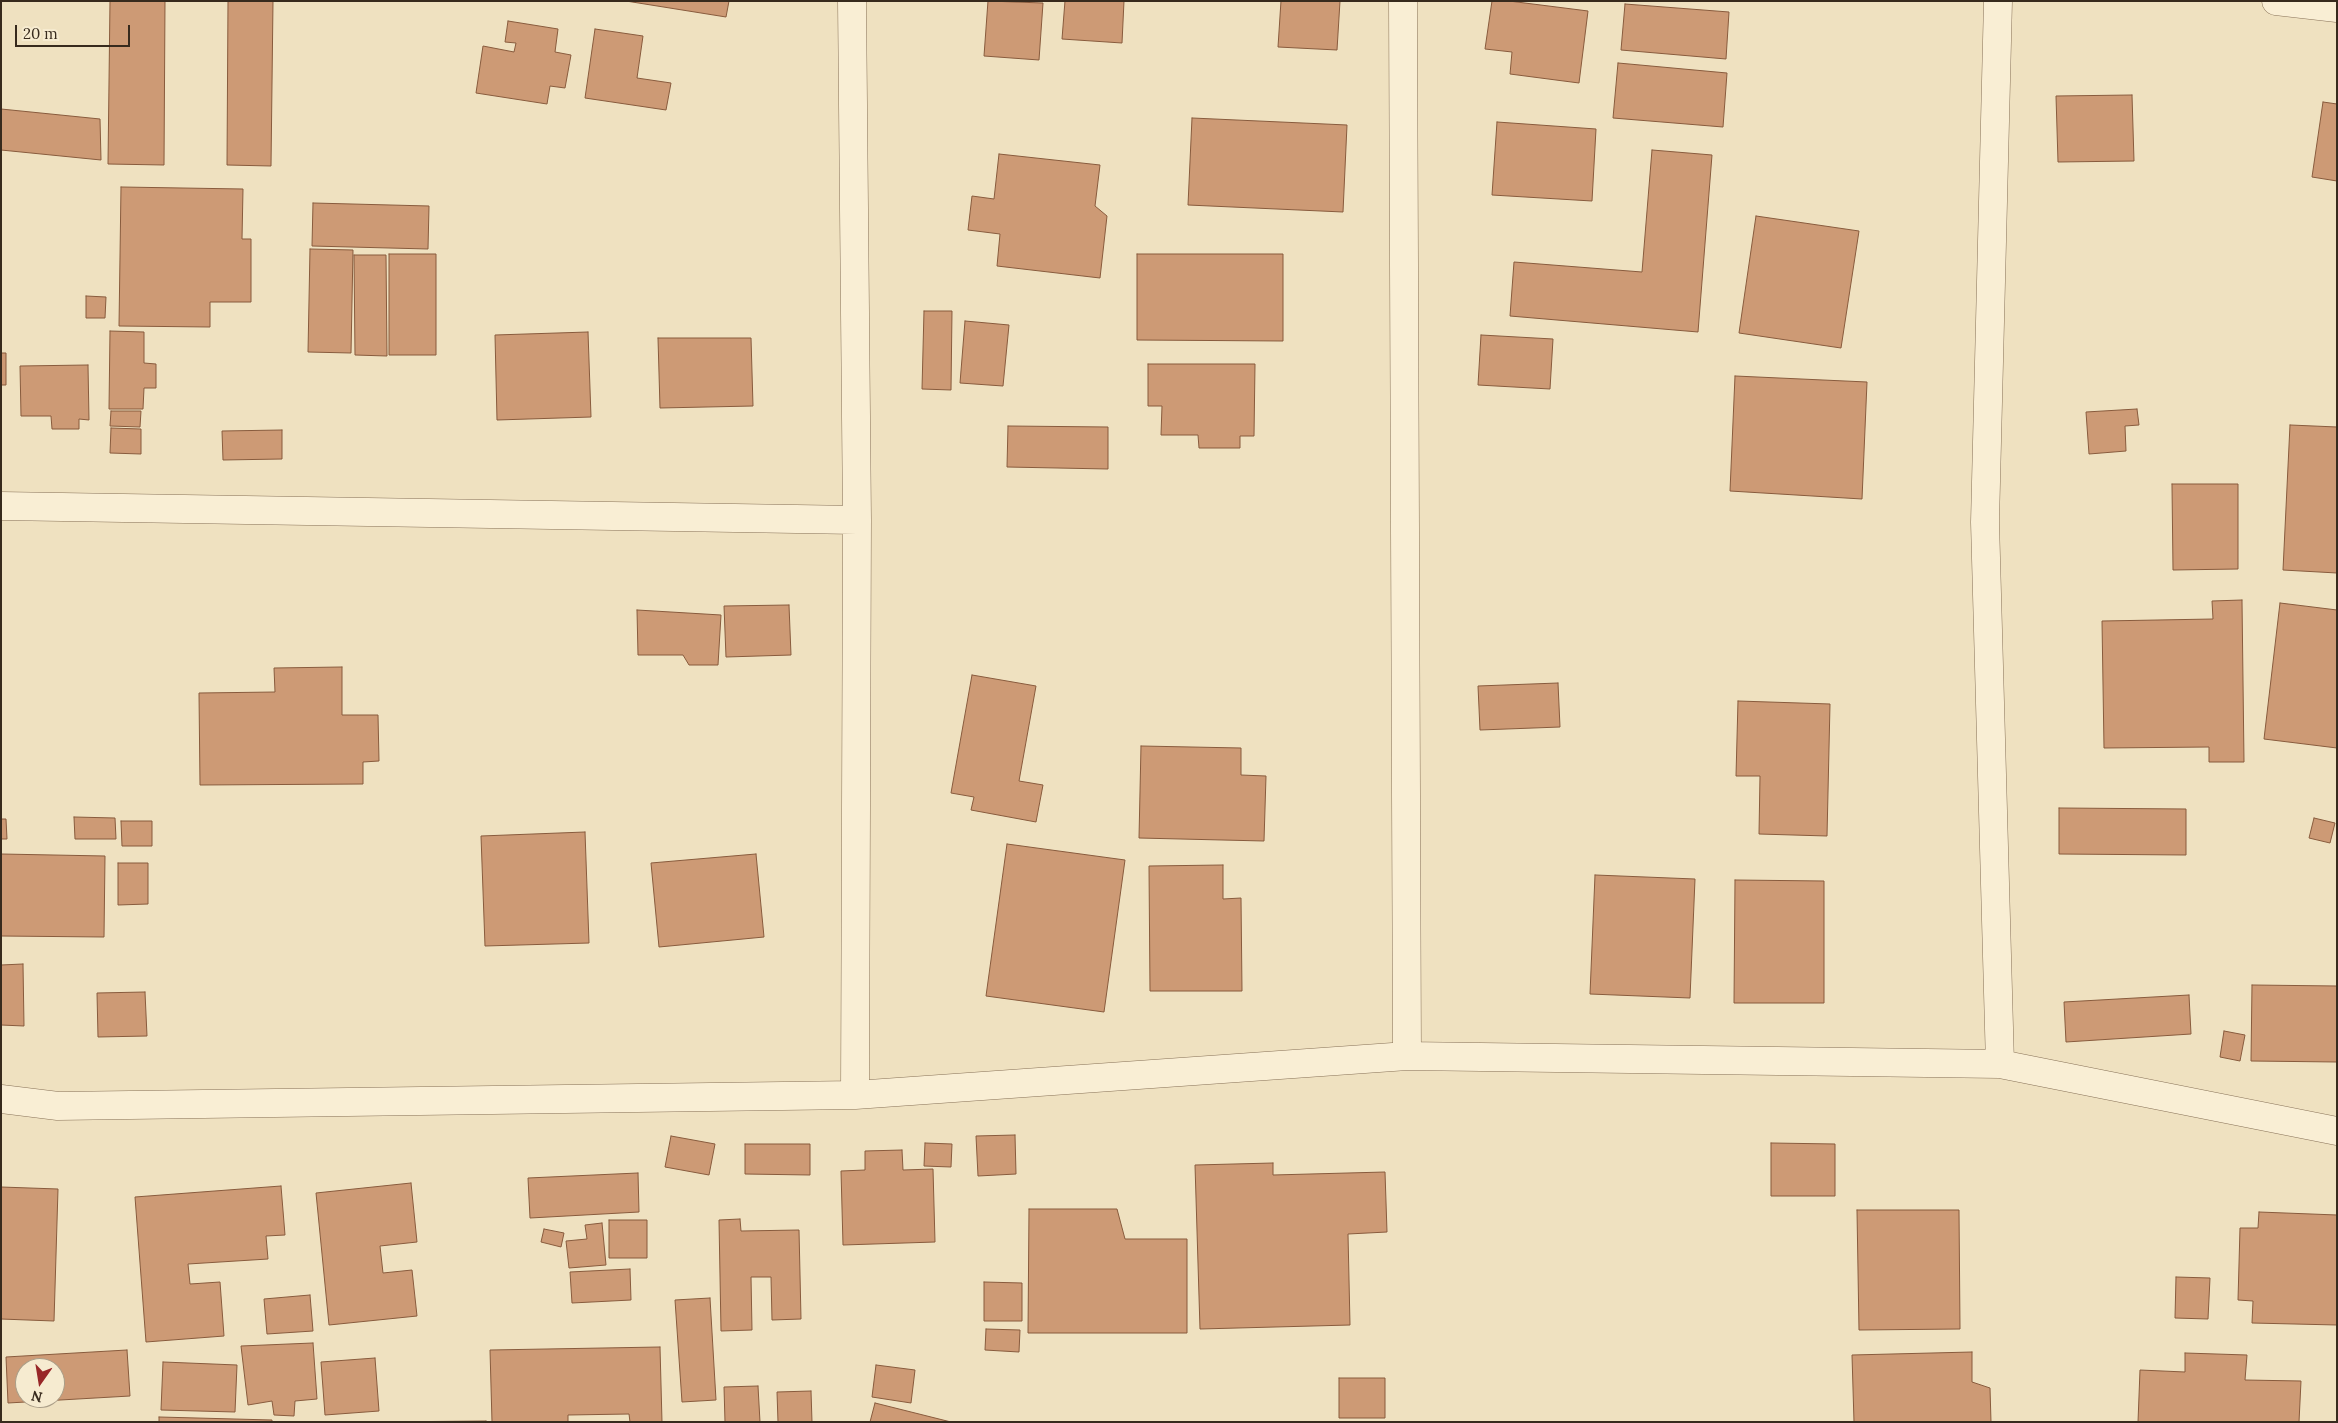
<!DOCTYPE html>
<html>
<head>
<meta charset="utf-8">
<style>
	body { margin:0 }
	#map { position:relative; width:2338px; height:1423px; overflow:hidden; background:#efe1c0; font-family:Lora,serif }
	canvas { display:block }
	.frame { position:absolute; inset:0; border:2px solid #372a1d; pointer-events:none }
	.north { position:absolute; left:15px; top:1358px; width:50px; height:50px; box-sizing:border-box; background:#f6ebd0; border:1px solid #aa9e88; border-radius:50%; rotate:193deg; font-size:14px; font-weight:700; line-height:20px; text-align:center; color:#372a1d }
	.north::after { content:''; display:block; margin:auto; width:18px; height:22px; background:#982728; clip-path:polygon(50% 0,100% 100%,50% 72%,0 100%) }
	.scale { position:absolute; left:15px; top:25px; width:115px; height:22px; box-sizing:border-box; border:2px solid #372a1d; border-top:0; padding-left:6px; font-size:15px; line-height:18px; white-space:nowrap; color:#372a1d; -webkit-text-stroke:4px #f6ebd0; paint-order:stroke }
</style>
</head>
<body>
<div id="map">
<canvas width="2338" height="1423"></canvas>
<div class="frame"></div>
<div class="north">N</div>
<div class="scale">20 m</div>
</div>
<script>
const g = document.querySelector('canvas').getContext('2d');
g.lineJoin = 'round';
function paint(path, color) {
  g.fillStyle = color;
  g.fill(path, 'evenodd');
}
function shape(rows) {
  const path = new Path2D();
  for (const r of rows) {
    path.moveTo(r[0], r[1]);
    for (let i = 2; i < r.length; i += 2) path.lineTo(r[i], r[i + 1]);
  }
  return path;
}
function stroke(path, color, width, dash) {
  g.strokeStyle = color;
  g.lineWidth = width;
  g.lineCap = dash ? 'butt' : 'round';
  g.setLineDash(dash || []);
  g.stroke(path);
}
const building = shape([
	[110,1,165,1,164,165,108,164,110,1],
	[228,1,273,1,271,166,227,165,228,1],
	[626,1,729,1,726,17,626,1],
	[988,1,1043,3,1039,60,984,56,988,1],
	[1065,1,1124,1,1122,43,1062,39,1065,1],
	[1281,1,1340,1,1337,50,1278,47,1281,1],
	[1492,1,1509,1,1588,11,1579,83,1510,74,1512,52,1485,49,1492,1],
	[1625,4,1729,12,1726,59,1621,50,1625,4],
	[508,21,558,29,555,52,571,55,565,88,550,86,547,104,476,93,483,46,514,52,516,43,505,42,508,21],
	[595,29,643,36,637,78,671,83,666,110,585,98,595,29],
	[1618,63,1727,73,1723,127,1613,118,1618,63],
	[2132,95,2134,161,2058,162,2056,96,2132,95],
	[2323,102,2337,104,2337,181,2312,177,2323,102],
	[1,109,100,119,101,160,1,150,1,109],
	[1192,118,1347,125,1343,212,1188,205,1192,118],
	[1497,122,1596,129,1592,201,1492,195,1497,122],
	[1652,150,1712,155,1698,332,1510,316,1514,262,1642,272,1652,150],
	[999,154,1100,165,1095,206,1107,216,1100,278,997,266,1000,234,968,230,972,196,994,199,999,154],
	[121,187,243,189,242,239,251,239,251,302,210,302,210,327,119,326,121,187],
	[313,203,429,206,428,249,312,246,313,203],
	[1756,216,1859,231,1841,348,1739,333,1756,216],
	[310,249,353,250,351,353,308,352,310,249],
	[389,254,436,254,436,355,389,355,389,254],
	[1137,254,1283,254,1283,341,1137,340,1137,254],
	[354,255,386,255,387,356,355,355,354,255],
	[86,296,106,297,105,318,86,318,86,296],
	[924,311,952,311,951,390,922,389,924,311],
	[965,321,1009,325,1003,386,960,383,965,321],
	[110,331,144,332,144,363,156,364,156,388,144,388,143,409,109,409,110,331],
	[588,332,591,417,497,420,495,335,588,332],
	[1481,335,1553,339,1550,389,1478,385,1481,335],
	[658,338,751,338,753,406,660,408,658,338],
	[1,353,6,353,6,385,1,385,1,353],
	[1148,364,1255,364,1254,436,1240,436,1240,448,1199,448,1198,435,1161,435,1162,406,1148,406,1148,364],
	[88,365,89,420,79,419,79,429,52,429,51,416,21,416,20,366,88,365],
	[1735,376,1867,382,1862,499,1730,491,1735,376],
	[2137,409,2139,425,2125,426,2126,451,2089,454,2086,412,2137,409],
	[111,411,141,411,140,427,110,426,111,411],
	[2290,425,2337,427,2337,573,2283,570,2290,425],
	[1008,426,1108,427,1108,469,1007,467,1008,426],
	[111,428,141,429,141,454,110,453,111,428],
	[282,430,282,459,223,460,222,431,282,430],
	[2172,484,2238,484,2238,569,2173,570,2172,484],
	[2242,600,2244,762,2209,762,2209,747,2104,748,2102,621,2213,619,2212,601,2242,600],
	[2280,603,2337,610,2337,748,2264,739,2280,603],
	[789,605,791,655,726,657,724,606,789,605],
	[637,610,721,615,718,665,689,665,683,655,638,655,637,610],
	[342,667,342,715,378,715,379,761,363,762,363,784,200,785,199,693,275,692,274,668,342,667],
	[972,675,1036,686,1019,781,1043,785,1036,822,971,810,974,797,951,793,972,675],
	[1558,683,1560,727,1480,730,1478,686,1558,683],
	[1738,701,1830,704,1827,836,1759,834,1760,776,1736,776,1738,701],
	[1141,746,1241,748,1241,775,1266,776,1264,841,1139,838,1141,746],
	[2059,808,2186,809,2186,855,2059,854,2059,808],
	[74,817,115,818,116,839,75,839,74,817],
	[2314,818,2335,823,2330,843,2309,838,2314,818],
	[1,819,6,819,7,839,1,839,1,819],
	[121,821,152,821,152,846,122,846,121,821],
	[585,832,589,943,485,946,481,836,585,832],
	[1007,844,1125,860,1104,1012,986,996,1007,844],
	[1,854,105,856,104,937,1,936,1,854],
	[756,854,764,937,659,947,651,863,756,854],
	[118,863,148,863,148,904,118,905,118,863],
	[1223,865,1223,899,1241,898,1242,991,1150,991,1149,866,1223,865],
	[1595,875,1695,879,1690,998,1590,994,1595,875],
	[1735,880,1824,881,1824,1003,1734,1003,1735,880],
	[23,964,24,1026,1,1025,1,965,23,964],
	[2252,985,2337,986,2337,1062,2251,1061,2252,985],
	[145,992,147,1036,98,1037,97,993,145,992],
	[2189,995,2191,1034,2066,1042,2064,1002,2189,995],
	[2224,1031,2245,1035,2240,1061,2220,1057,2224,1031],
	[1015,1135,1016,1174,978,1176,976,1136,1015,1135],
	[671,1136,715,1144,709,1175,665,1167,671,1136],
	[925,1143,952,1144,951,1167,924,1166,925,1143],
	[1771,1143,1835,1144,1835,1196,1771,1196,1771,1143],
	[745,1144,810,1144,810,1175,745,1174,745,1144],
	[902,1150,903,1170,933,1169,935,1242,843,1245,841,1171,865,1170,865,1151,902,1150],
	[1273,1163,1273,1175,1385,1172,1387,1232,1348,1234,1350,1325,1200,1329,1195,1165,1273,1163],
	[638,1173,639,1212,530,1218,528,1178,638,1173],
	[411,1183,417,1242,380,1246,383,1273,412,1270,417,1316,329,1325,316,1193,411,1183],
	[281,1186,285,1235,266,1236,268,1259,188,1264,190,1284,220,1282,224,1336,146,1342,135,1197,281,1186],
	[1,1187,58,1189,54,1321,1,1319,1,1187],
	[1029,1209,1117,1209,1125,1239,1187,1239,1187,1333,1028,1333,1029,1209],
	[1857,1210,1959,1210,1960,1329,1859,1330,1857,1210],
	[2259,1212,2337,1215,2337,1325,2252,1323,2253,1301,2238,1300,2240,1228,2258,1228,2259,1212],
	[740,1219,741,1231,799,1230,801,1319,772,1320,771,1277,751,1277,752,1330,721,1331,719,1220,740,1219],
	[609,1220,647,1220,647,1258,609,1258,609,1220],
	[602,1223,606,1265,569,1268,566,1241,587,1239,585,1225,602,1223],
	[544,1229,564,1233,561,1247,541,1242,544,1229],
	[630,1269,631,1300,572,1303,570,1272,630,1269],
	[2176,1277,2210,1278,2208,1319,2175,1318,2176,1277],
	[984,1282,1022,1283,1022,1321,984,1321,984,1282],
	[310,1295,313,1331,267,1334,264,1299,310,1295],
	[710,1298,716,1400,682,1402,675,1300,710,1298],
	[986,1329,1020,1330,1019,1352,985,1350,986,1329],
	[313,1343,317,1399,295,1401,294,1416,274,1415,272,1401,248,1405,241,1346,313,1343],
	[660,1347,662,1422,630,1422,629,1414,568,1415,568,1422,492,1422,490,1350,660,1347],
	[127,1350,130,1396,8,1403,6,1357,127,1350],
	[25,1368,55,1368,55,1398,25,1398,25,1368],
	[1972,1352,1972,1382,1990,1388,1991,1422,1854,1422,1852,1355,1972,1352],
	[2185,1353,2247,1355,2245,1380,2301,1381,2299,1422,2138,1422,2140,1370,2185,1372,2185,1353],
	[375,1358,379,1411,325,1415,321,1362,375,1358],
	[163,1362,237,1365,235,1412,161,1410,163,1362],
	[876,1365,915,1370,911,1403,872,1397,876,1365],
	[1339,1378,1385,1378,1385,1418,1339,1418,1339,1378],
	[758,1386,760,1422,725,1422,724,1387,758,1386],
	[811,1391,812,1422,778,1422,777,1392,811,1391],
	[875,1403,951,1422,870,1422,875,1403],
	[159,1417,272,1420,272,1422,159,1422,159,1417],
	[486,1421,486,1422,377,1422,486,1421]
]);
paint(building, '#cd9a75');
stroke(building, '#885b3d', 1);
const minor = shape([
	[852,1,857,520,855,1095],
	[1403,1,1407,1056],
	[1998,1,1985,522,2000,1064],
	[2276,1,2337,8],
	[1,506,857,520],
	[1,1099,58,1106,855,1095,1407,1056,2000,1064,2337,1131]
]);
stroke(minor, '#887258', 29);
stroke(minor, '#f9eed4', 28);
</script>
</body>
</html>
